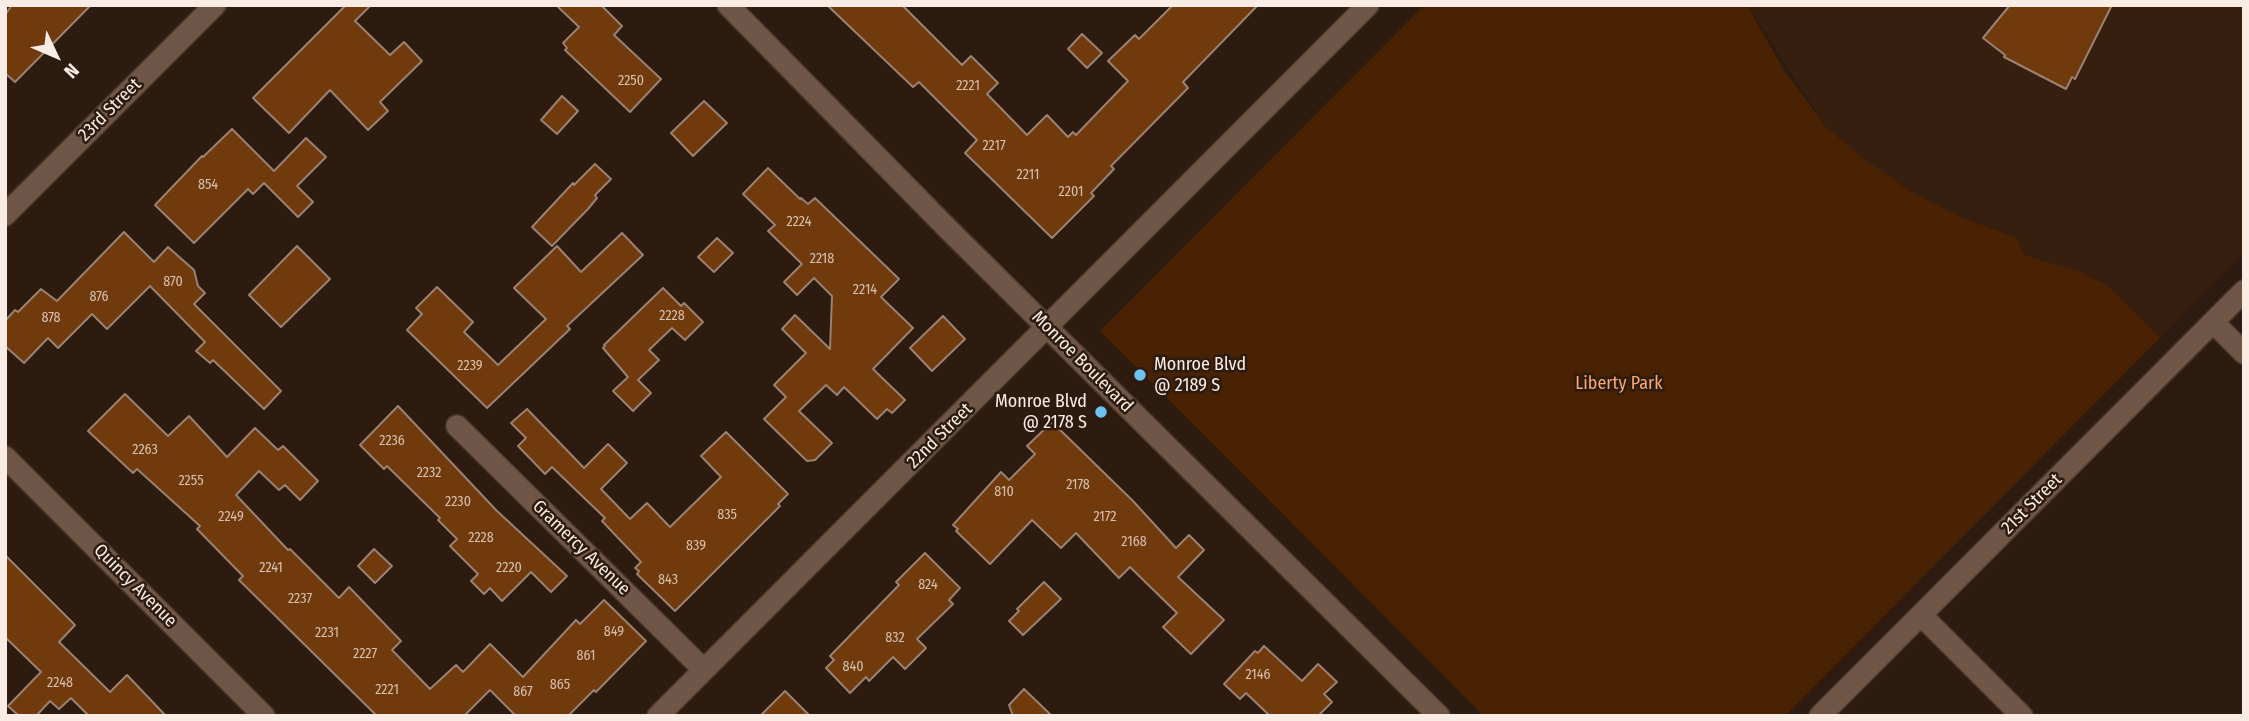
<!DOCTYPE html>
<html>
<head>
<meta charset="utf-8">
<style>
	body { margin:0 }
	#map { position:relative; width:2249px; height:721px; overflow:hidden; background:#2d1b0f; font-family:"Fira Sans Condensed",sans-serif }
	canvas { display:block }
	.frame { position:absolute; inset:0; border:7px solid #f9ece4; pointer-events:none }
	.north { position:absolute; left:21px; top:21px; width:70px; height:70px; -webkit-text-stroke:5px #2d1b0f; paint-order:stroke; rotate:134deg; font-size:19px; font-weight:700; line-height:28px; text-align:center; color:#f9ece4 }
	.north::after { content:''; display:block; margin:auto; width:24px; height:32px; background:#f9ece4; clip-path:polygon(50% 0,100% 100%,50% 72%,0 100%) }
</style>
</head>
<body>
<div id="map">
<canvas width="2249" height="721"></canvas>
<div class="frame"></div>
<div class="north">N</div>
</div>
<script>
const g = document.querySelector('canvas').getContext('2d');
g.lineJoin = 'round';
function paint(path, color) {
  g.fillStyle = color;
  g.fill(path, 'evenodd');
}
function shape(rows) {
  const path = new Path2D();
  for (const r of rows) {
    path.moveTo(r[0], r[1]);
    for (let i = 2; i < r.length; i += 2) path.lineTo(r[i], r[i + 1]);
  }
  return path;
}
function stroke(path, color, width, dash) {
  g.strokeStyle = color;
  g.lineWidth = width;
  g.lineCap = dash ? 'butt' : 'round';
  g.setLineDash(dash || []);
  g.stroke(path);
}
function drawText(font, color, halo, rows, align = 'center') {
  g.font = font + ' "Fira Sans Condensed",sans-serif';
  g.lineWidth = 5;
  g.setLineDash([]);
  g.textBaseline = 'middle';
  g.strokeStyle = halo;
  g.fillStyle = color;
  for (const [text, x, y, turn = 0] of rows) {
    g.save();
    g.translate(x, y);
    g.rotate((+turn || 0) * Math.PI / 180);
    g.textAlign = isNaN(turn) ? turn : align;
    if (halo) g.strokeText(text, 0, 0);
    g.fillText(text, 0, 0);
    g.restore();
  }
}
paint(shape([
	[1748,5,2244,5,2244,253,2160,338,2108,286,2081,272,2024,255,2017,238,1961,217,1912,192,1867,161,1826,127]
]), '#371f0f');
paint(shape([
	[1424,5,1747,5,1784,70,1826,127,1867,161,1912,192,1961,217,2017,238,2024,255,2081,272,2108,286,2160,338,1785,716,1484,716,1100,331]
]), '#482202');
const building = shape([
	[12,5,91,5,15,82,5,73,5,15,12,5],
	[346,5,371,5,355,21,390,55,404,42,422,61,380,102,388,111,368,130,330,90,289,133,253,98,346,5],
	[556,5,601,5,622,26,614,35,661,79,630,112,565,50,567,48,563,43,579,27,556,5],
	[827,5,902,5,962,65,971,56,998,83,987,94,1027,135,1047,115,1068,137,1073,132,1076,135,1128,81,1108,61,1135,35,1139,39,1173,5,1258,5,1183,82,1188,88,1111,166,1114,169,1091,193,1094,196,1052,238,965,153,977,140,919,82,913,87,827,5],
	[2010,5,2112,5,2075,79,2072,77,2066,89,2004,57,2005,55,1983,38,2010,5],
	[1082,34,1102,53,1087,68,1068,49,1082,34],
	[562,96,578,111,557,134,541,120,562,96],
	[704,101,727,123,693,156,671,133,704,101],
	[232,129,274,171,306,138,326,157,297,186,313,202,298,217,264,183,253,194,248,189,194,243,155,205,202,156,203,157,232,129],
	[595,164,611,179,595,195,597,198,588,209,552,246,532,227,573,183,574,185,595,164],
	[768,168,800,199,801,198,808,204,815,198,899,279,881,297,913,328,873,369,905,400,892,413,887,409,877,419,844,387,837,395,826,385,799,411,832,443,815,460,807,461,764,419,786,397,774,385,806,353,782,329,795,315,830,349,832,296,814,278,797,295,784,282,802,264,768,231,775,225,743,194,768,168],
	[124,232,154,262,168,247,194,270,198,286,205,293,194,304,281,391,264,409,213,360,210,363,196,351,205,342,150,286,107,329,92,314,58,348,48,338,24,363,5,346,5,321,15,310,18,312,41,289,57,301,124,232],
	[622,233,643,255,567,326,570,329,487,408,407,330,422,314,416,308,437,287,473,322,464,332,498,365,546,319,514,288,557,246,581,272,622,233],
	[717,238,733,253,714,272,698,257,717,238],
	[297,246,330,279,281,327,249,295,297,246],
	[663,288,681,306,684,303,703,322,685,340,672,328,649,350,659,360,638,380,651,393,633,411,613,391,628,377,603,348,605,346,604,345,663,288],
	[943,316,965,339,932,371,910,348,943,316],
	[125,394,168,436,189,416,227,457,255,428,278,450,283,446,318,481,300,500,285,485,279,490,259,471,236,495,288,550,290,549,339,598,349,587,401,641,392,650,430,689,456,665,463,672,490,644,523,677,576,620,580,624,604,600,646,641,596,692,594,690,568,716,516,716,490,690,464,716,377,716,239,580,243,576,197,529,200,526,137,469,133,473,88,431,125,394],
	[398,406,496,510,567,576,551,592,531,572,502,601,490,588,484,594,471,581,478,574,450,546,457,539,438,520,440,518,387,466,384,469,360,445,398,406],
	[527,409,584,468,608,444,627,463,601,489,630,519,647,503,670,527,721,477,701,456,726,432,788,494,778,504,780,506,675,611,637,574,639,571,635,568,641,562,602,521,605,518,552,467,545,474,518,446,526,438,511,423,527,409],
	[1052,422,1133,501,1176,548,1189,535,1204,550,1178,577,1224,620,1191,654,1163,627,1177,613,1130,567,1119,578,1076,533,1061,548,1032,520,990,564,956,531,958,529,953,525,1001,472,1009,480,1035,454,1027,446,1052,422],
	[374,549,392,566,375,583,358,566,374,549],
	[925,553,960,588,949,600,953,604,917,639,926,648,905,669,893,657,869,681,866,677,850,693,826,668,834,660,830,656,899,585,896,582,925,553],
	[5,555,75,625,59,642,110,692,127,675,166,716,89,716,71,698,59,709,50,701,36,716,19,716,8,706,41,672,5,637,5,555],
	[1044,582,1061,599,1023,635,1009,621,1019,611,1017,609,1044,582],
	[1264,646,1302,681,1318,664,1337,682,1324,694,1332,702,1318,716,1270,716,1246,693,1240,699,1224,684,1255,651,1258,653,1264,646],
	[1024,689,1052,716,1013,716,1009,705,1024,689],
	[785,691,810,716,760,716,785,691]
]);
paint(building, '#703a0d');
stroke(building, '#998273', 2);
const minor = shape([
	[728,5,947,228,1439,716],
	[5,215,215,5],
	[2213,322,2244,353],
	[457,426,704,670],
	[5,457,264,716],
	[1921,615,2022,716],
	[658,716,1368,5],
	[1820,716,2244,291]
]);
stroke(minor, '#4a382d', 24);
stroke(minor, '#705646', 21);
for (const [x, y, r, color] of [
	[1140,375,7,"#6cc3f2"],
	[1101,412,7,"#6cc3f2"]
]) {
  const dot = new Path2D();
  dot.arc(x, y, r, 0, 2 * Math.PI);
  g.fillStyle = color;
  g.fill(dot);
  stroke(dot, '#2d1b0f', 2.5);
}
drawText('14px', '#d7c0ae', null, [
	["2250",631,81],
	["2221",968,86],
	["2217",994,146],
	["2211",1028,175],
	["854",208,185],
	["2201",1071,192],
	["2224",799,222],
	["2218",822,259],
	["870",173,282],
	["2214",865,290],
	["876",99,297],
	["2228",672,316],
	["878",51,318],
	["2239",470,366],
	["2236",392,441],
	["2263",145,450],
	["2232",429,473],
	["2255",191,481],
	["2178",1078,485],
	["810",1004,492],
	["2230",458,502],
	["835",727,515],
	["2249",231,517],
	["2172",1105,517],
	["2228",481,538],
	["2168",1134,542],
	["839",696,546],
	["2241",271,568],
	["2220",509,568],
	["843",668,580],
	["824",928,585],
	["2237",300,599],
	["849",614,632],
	["2231",327,633],
	["832",895,638],
	["2227",365,654],
	["861",586,656],
	["840",853,667],
	["2146",1258,675],
	["2248",60,683],
	["865",560,685],
	["2221",387,690],
	["867",523,692]
]);
drawText('18px', '#f9ece4', '#2d1b0f', [
	["23rd Street",110,110,-45],
	["Monroe Boulevard",1082,362,45],
	["22nd Street",940,436,-45],
	["21st Street",2032,504,-45],
	["Gramercy Avenue",581,548,44],
	["Quincy Avenue",135,586,45]
]);
drawText('18px', '#f9ece4', '#2d1b0f', [
	["Monroe Blvd",1154,365],
	["@ 2189 S",1154,386],
	["Monroe Blvd",1087,402,"right"],
	["@ 2178 S",1087,423,"right"]
], 'left');
drawText('18px', '#fca86e', '#2d1b0f', [
	["Liberty Park",1619,384]
]);
</script>
</body>
</html>
